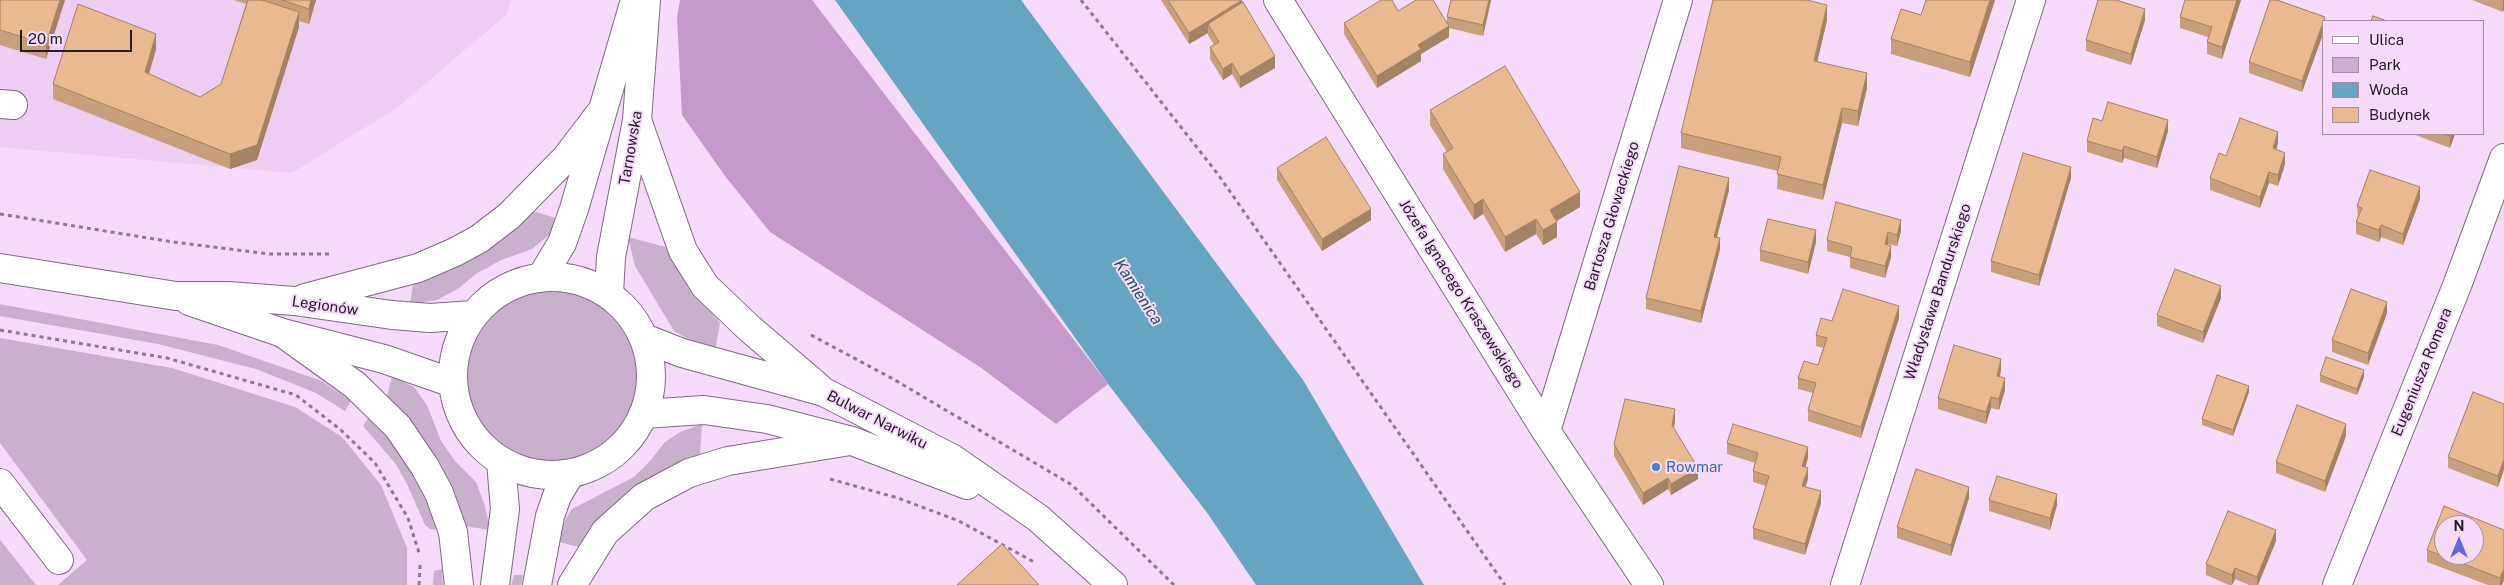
<!DOCTYPE html>
<html>
<head>
<meta charset="utf-8">
<style>
	body { margin:0 }
	#map { position:relative; width:2504px; height:585px; overflow:hidden; background:#f5daf9; font-family:"Public Sans",sans-serif }
	canvas { display:block }
	.legend { position:absolute; left:2322px; top:20px; width:162px; height:115px; box-sizing:border-box; background:#f5daf9; border:1px solid #a28ea5; margin:0; padding:6px 9px; list-style:none; font-size:15px; color:#251c27 }
	.legend li { display:flex; align-items:center; gap:10px; height:25px }
	.legend b { width:25px; border:1px solid #a28ea5 }
	.north { position:absolute; left:2434px; top:515px; width:50px; height:50px; box-sizing:border-box; background:#f5daf9; border:1px solid #a28ea5; border-radius:50%; rotate:0deg; font-size:14px; font-weight:700; line-height:20px; text-align:center; color:#251c27 }
	.north::after { content:''; display:block; margin:auto; width:18px; height:22px; background:#6069e1; clip-path:polygon(50% 0,100% 100%,50% 72%,0 100%) }
	.scale { position:absolute; left:20px; top:30px; width:112px; height:22px; box-sizing:border-box; border:2px solid #251c27; border-top:0; padding-left:6px; font-size:15px; line-height:18px; white-space:nowrap; color:#251c27; -webkit-text-stroke:4px #f5daf9; paint-order:stroke }
</style>
</head>
<body>
<div id="map">
<canvas width="2504" height="585"></canvas>
<ul class="legend">
<li><b style="height:6px;background:#fff"></b>Ulica</li>
<li><b style="height:14px;background:#c9b0cd"></b>Park</li>
<li><b style="height:14px;background:#65a5c3"></b>Woda</li>
<li><b style="height:14px;background:#eab98f"></b>Budynek</li>
</ul>
<div class="north">N</div>
<div class="scale">20 m</div>
</div>
<script>
const g = document.querySelector('canvas').getContext('2d');
g.lineJoin = 'round';
function paint(path, color) {
  g.fillStyle = color;
  g.fill(path, 'evenodd');
}
function shape(rows) {
  const path = new Path2D();
  for (const r of rows) {
    if (r.length === 3) {
      path.moveTo(r[0] + r[2], r[1]);
      path.arc(r[0], r[1], r[2], 0, 2 * Math.PI);
      continue;
    }
    path.moveTo(r[0], r[1]);
    for (let i = 2; i < r.length; i += 2) path.lineTo(r[i], r[i + 1]);
  }
  return path;
}
function stroke(path, color, width, dash) {
  g.strokeStyle = color;
  g.lineWidth = width;
  g.lineCap = dash ? 'butt' : 'round';
  g.setLineDash(dash || []);
  g.stroke(path);
}
function drawText(font, color, halo, rows, align = 'center') {
  g.font = font + ' "Public Sans",sans-serif';
  g.lineWidth = 4;
  g.setLineDash([]);
  g.textBaseline = 'middle';
  g.strokeStyle = halo;
  g.fillStyle = color;
  for (const [text, x, y, turn = 0] of rows) {
    g.save();
    g.translate(x, y);
    g.rotate((+turn || 0) * Math.PI / 180);
    g.textAlign = isNaN(turn) ? turn : align;
    if (halo) g.strokeText(text, 0, 0);
    g.fillText(text, 0, 0);
    g.restore();
  }
}
paint(shape([
	[0,0,511,0,507,14,398,107,292,173,0,147]
]), '#edcdf2');
paint(shape([
	[533,211,559,219,550,234,532,249,501,260,476,274,459,288,437,300,410,304,413,284,459,266,494,246,517,229],
	[628,237,666,247,687,280,720,323,715,351,707,350,674,331,635,266],
	[552,377,86],
	[0,304,218,345,322,381,351,401,345,411,316,393,256,369,158,344,0,316],
	[0,338,172,368,295,407,342,437,381,485,407,548,407,585,58,585,87,560,0,443],
	[392,376,414,387,427,405,441,441,455,461,476,482,485,506,490,530,464,526,446,479,430,449,411,422,387,397],
	[369,417,385,431,410,463,431,502,439,530,430,529,425,525,407,484,395,463,363,426],
	[702,424,700,455,658,475,580,547,559,542,565,520,572,509,634,477,650,461,665,442,680,432],
	[0,540,36,585,0,585],
	[442,569,443,585,433,585,434,571],
	[514,575,523,575,521,585,511,585]
]), '#c9b0cd');
paint(shape([
	[680,0,812,0,1108,384,1056,424,980,367,770,232,725,176,682,115,677,17]
]), '#c39ac9');
paint(shape([
	[835,0,1021,0,1303,380,1424,585,1256,585,1208,514,1108,384]
]), '#65a5c3');
const minor = shape([
	[1278,0,1546,431,1649,585],
	[0,104,13,105],
	[284,334,355,385,398,427,425,467,439,493,453,532,459,585],
	[1546,431,1678,0],
	[0,483,59,560],
	[495,585,505,509,501,462],
	[537,585,550,516,557,496,570,474],
	[572,585,605,532,644,497,689,473,728,461,850,441],
	[1845,585,2031,0],
	[2337,585,2458,283,2504,158]
]);
const major = shape([
	[637,120,683,251,705,286,749,328,818,387],
	[0,268,176,296,228,296,294,301,392,315,430,318,473,315],
	[552,376,99],
	[541,278,562,243,574,209,635,0],
	[609,294,611,257,637,120,646,0],
	[305,298,418,268,455,252,479,239,509,216,566,158,601,112],
	[189,301,283,333,384,359,450,382],
	[644,338,682,353,824,392,953,459,1038,518,1113,585],
	[643,414,704,410,767,419,852,441,967,485]
]);
stroke(minor, '#826a85', 30);
stroke(major, '#826a85', 30);
stroke(shape([
	[1081,0,1217,173,1505,585],
	[0,214,173,242,270,254,331,254],
	[0,330,167,358,296,395,341,430,375,463,408,518,420,556],
	[811,335,895,380,1072,485,1174,585],
	[830,479,898,498,959,521,1034,562],
	[419,585,420,565]
]), '#8c7a8f', 3, [4, 4]);
stroke(minor, '#fff', 28);
stroke(major, '#fff', 28);
paint(shape([
	[0,0,65,0,46,59,0,45],
	[234,0,316,0,309,24,299,21,299,27,257,160,230,169,53,99,53,84,156,49,149,74,200,97,221,84,246,4],
	[1161,0,1242,0,1242,3,1275,68,1240,88,1232,74,1223,80,1210,59,1210,47,1214,45,1208,35,1208,33,1189,44],
	[1491,0,1483,36,1449,28,1449,37,1421,54,1421,61,1377,88,1344,34,1344,23,1398,11,1447,23,1447,17],
	[1926,0,1995,0,1970,77,1891,54,1891,39,1921,15],
	[2185,0,2241,0,2222,59,2207,54,2207,42,2208,37,2180,28,2180,17],
	[2270,0,2277,0,2325,17,2325,21,2323,21,2323,34,2302,92,2249,73,2249,62],
	[2472,0,2504,0,2504,9,2503,12],
	[1827,20,1817,61,1867,88,1858,126,1842,123,1823,200,1777,189,1778,171,1681,148,1681,133],
	[2145,20,2131,65,2086,51,2086,40],
	[1430,110,1580,207,1556,221,1557,237,1543,245,1536,234,1505,252,1483,214,1474,220,1443,169,1443,154,1447,152,1430,125],
	[2102,121,2168,131,2157,168,2124,158,2122,163,2087,152,2087,141],
	[2413,134,2455,134,2450,148],
	[2278,143,2276,150,2285,164,2278,186,2269,183,2260,208,2210,190,2210,178,2226,156],
	[1277,168,1371,220,1322,251,1277,180],
	[2071,178,2039,286,1991,272,1991,261],
	[1729,190,1717,237,1720,249,1701,323,1646,309,1646,298],
	[2420,199,2403,245,2381,237,2379,242,2356,234,2356,222,2358,218,2357,206],
	[1901,231,1897,246,1888,244,1891,257,1885,278,1850,268,1850,257,1827,251,1827,240],
	[1816,242,1808,274,1760,261,1760,250],
	[2221,298,2203,343,2157,326,2157,315],
	[2387,313,2368,365,2332,352,2332,340],
	[1899,318,1861,438,1808,421,1808,410,1813,393,1798,389,1798,378,1818,365,1823,348,1816,346,1816,335,1832,321],
	[2001,370,2000,377,2005,390,1999,410,1991,408,1986,424,1938,409,1938,398],
	[2320,375,2364,377,2357,395,2320,382],
	[2249,392,2233,436,2202,425,2202,419],
	[2504,404,2498,487,2448,468,2448,457],
	[1675,421,1674,428,1698,479,1671,495,1668,489,1643,505,1614,456,1614,444],
	[2346,436,2325,492,2276,473,2276,462],
	[1727,443,1808,458,1805,467,1808,479,1805,487,1821,503,1805,555,1753,539,1753,528,1766,486,1753,482,1753,471,1755,463,1727,454],
	[1969,498,1951,556,1897,538,1897,527],
	[1989,500,2057,505,2050,530,1989,511],
	[2504,530,2504,580,2502,585,2488,585,2427,562,2427,550],
	[2276,541,2258,585,2249,585,2235,579,2232,585,2229,585,2206,575,2206,564]
]), '#c99f7b');
paint(shape([
	[60,0,65,0,46,59,46,44],
	[311,0,316,0,309,24,309,9],
	[1242,0,1242,12,1208,24,1208,33,1189,44,1189,33],
	[1489,0,1491,0,1483,36,1483,25],
	[1990,0,1995,0,1970,77,1970,62],
	[2237,0,2241,0,2222,59,2222,47],
	[2503,0,2504,0,2504,9,2503,12],
	[1827,5,1827,20,1814,76,1814,61],
	[2145,9,2145,20,2131,65,2131,54],
	[299,12,299,27,257,160,230,169,230,154],
	[2323,23,2323,34,2302,92,2302,81],
	[1449,26,1449,37,1421,54,1421,61,1377,88,1377,76,1418,45],
	[156,34,156,49,145,87,145,72],
	[1275,56,1275,68,1240,88,1240,77],
	[1232,63,1232,74,1223,80,1223,69],
	[1867,73,1867,88,1858,126,1858,111],
	[1842,108,1842,123,1823,200,1823,185],
	[2168,120,2168,131,2157,168,2157,157],
	[2278,132,2278,143,2273,160,2273,148],
	[2451,134,2455,134,2450,148,2450,136],
	[2124,146,2124,158,2122,163,2122,151],
	[2285,153,2285,164,2278,186,2278,175],
	[2071,167,2071,178,2039,286,2039,275],
	[2269,172,2269,183,2260,208,2260,197],
	[1729,178,1729,190,1714,248,1714,237],
	[2420,187,2420,199,2403,245,2403,234],
	[1580,192,1580,207,1550,225,1550,210],
	[1483,199,1483,214,1474,220,1474,205],
	[1371,209,1371,220,1322,251,1322,239],
	[1536,219,1536,234,1505,252,1505,237],
	[1901,220,1901,231,1897,246,1897,235],
	[1557,222,1557,237,1543,245,1543,230],
	[2381,225,2381,237,2379,242,2379,230],
	[1816,230,1816,242,1808,274,1808,262],
	[1888,232,1888,244,1885,256,1885,244],
	[1720,238,1720,249,1701,323,1701,311],
	[1891,246,1891,257,1885,278,1885,266],
	[2221,286,2221,298,2203,343,2203,332],
	[2387,302,2387,313,2368,365,2368,353],
	[1899,306,1899,318,1861,438,1861,427],
	[2001,359,2001,370,1997,387,1997,376],
	[2364,370,2364,377,2357,395,2357,389],
	[2005,378,2005,390,1999,410,1999,399],
	[2249,386,2249,392,2233,436,2233,430],
	[1991,397,1991,408,1986,424,1986,412],
	[1675,409,1675,421,1672,436,1672,425],
	[2346,424,2346,436,2325,492,2325,481],
	[1808,447,1808,458,1802,478,1802,466],
	[2504,459,2504,470,2498,487,2498,476],
	[1698,468,1698,479,1671,495,1671,484],
	[1808,468,1808,479,1802,497,1802,486],
	[1668,478,1668,489,1643,505,1643,493],
	[1969,487,1969,498,1951,556,1951,545],
	[1821,491,1821,503,1805,555,1805,544],
	[2057,494,2057,505,2050,530,2050,518],
	[2276,530,2276,541,2258,585,2257,585,2257,577],
	[2235,568,2235,579,2232,585,2232,575],
	[2504,569,2504,580,2502,585,2500,585,2500,578]
]), '#a48264');
const building = shape([
	[0,0,60,0,46,44,0,30,0,0],
	[248,0,262,0,299,12,257,145,230,154,53,84,78,4,156,34,145,72,200,97,221,84,248,0],
	[282,0,311,0,309,9,282,0],
	[1168,0,1242,0,1189,33,1168,0],
	[1381,0,1392,0,1398,11,1416,0,1433,0,1449,26,1418,45,1421,49,1377,76,1344,23,1381,0],
	[1451,0,1489,0,1483,25,1447,17,1451,0],
	[1713,0,1807,0,1827,5,1814,61,1867,73,1858,111,1842,108,1823,185,1777,174,1781,157,1681,133,1713,0],
	[1926,0,1990,0,1970,62,1891,39,1901,9,1921,15,1926,0],
	[2098,0,2116,0,2145,9,2131,54,2086,40,2098,0],
	[2185,0,2237,0,2222,47,2207,42,2212,27,2180,17,2185,0],
	[2270,0,2277,0,2325,17,2302,81,2249,62,2270,0],
	[1243,2,1275,56,1240,77,1232,63,1223,69,1210,47,1219,42,1208,24,1243,2],
	[2373,16,2387,21,2371,21,2373,16],
	[1505,66,1580,192,1550,210,1557,222,1543,230,1536,219,1505,237,1483,199,1474,205,1443,154,1453,148,1430,110,1505,66],
	[2108,102,2168,120,2157,157,2124,146,2122,151,2087,141,2093,118,2102,121,2108,102],
	[2240,118,2278,132,2273,148,2285,153,2278,175,2269,172,2260,197,2210,178,2219,153,2226,156,2240,118],
	[2443,134,2451,134,2450,136,2443,134],
	[1326,137,1371,209,1322,239,1277,168,1326,137],
	[2023,153,2071,167,2039,275,1991,261,2023,153],
	[1679,166,1729,178,1714,237,1720,238,1701,311,1646,298,1679,166],
	[2370,170,2420,187,2403,234,2381,225,2379,230,2356,222,2362,208,2357,206,2370,170],
	[1836,202,1901,220,1897,235,1888,232,1885,244,1891,246,1885,266,1850,257,1852,247,1827,240,1836,202],
	[1768,219,1816,230,1808,262,1760,250,1768,219],
	[2175,269,2221,286,2203,332,2157,315,2175,269],
	[1843,289,1899,306,1861,427,1808,410,1816,383,1798,378,1804,361,1818,365,1827,338,1816,335,1821,318,1832,321,1843,289],
	[2351,289,2387,302,2368,353,2332,340,2351,289],
	[1954,345,2001,359,1997,376,2005,378,1999,399,1991,397,1986,412,1938,398,1954,345],
	[2326,357,2364,370,2357,389,2320,375,2326,357],
	[2217,375,2249,386,2233,430,2202,419,2217,375],
	[2473,392,2504,404,2504,459,2498,476,2448,457,2473,392],
	[1625,399,1675,409,1672,425,1698,468,1671,484,1668,478,1643,493,1614,444,1625,399],
	[2297,405,2346,424,2325,481,2276,462,2297,405],
	[1733,424,1808,447,1802,466,1808,468,1802,486,1821,491,1805,544,1753,528,1769,476,1753,471,1758,453,1727,443,1733,424],
	[1916,469,1969,487,1951,545,1897,527,1916,469],
	[1997,476,2057,494,2050,518,1989,500,1997,476],
	[2444,506,2504,530,2504,569,2500,578,2427,550,2444,506],
	[2444,525,2474,525,2474,555,2444,555,2444,525],
	[2228,511,2276,530,2257,577,2235,568,2232,575,2206,564,2228,511],
	[1002,544,1039,585,957,585,1002,544]
]);
paint(building, '#eab98f');
stroke(building, '#a48264', 1);
for (const [x, y, r, color] of [
	[1656,467,5,"#3f7fe0"]
]) {
  const dot = new Path2D();
  dot.arc(x, y, r, 0, 2 * Math.PI);
  g.fillStyle = color;
  g.fill(dot);
  stroke(dot, '#f5daf9', 2);
}
drawText('15px', '#251c27', '#f5daf9', [
	["Tarnowska",631,148,-80],
	["Bartosza Głowackiego",1612,216,-73],
	["Władysława Bandurskiego",1938,292,-72],
	["Józefa Ignacego Kraszewskiego",1461,294,58],
	["Legionów",325,306,8],
	["Eugeniusza Romera",2422,372,-68],
	["Bulwar Narwiku",877,420,27]
]);
drawText('15px', '#366cbe', '#f5daf9', [
	["Rowmar",1666,467]
], 'left');
drawText('italic 16px', '#1f5369', '#f5daf9', [
	["Kamienica",1138,292,57]
]);
</script>
</body>
</html>
